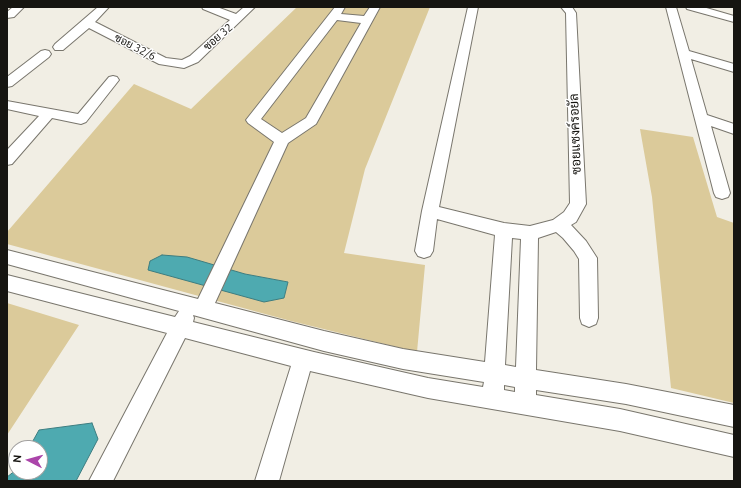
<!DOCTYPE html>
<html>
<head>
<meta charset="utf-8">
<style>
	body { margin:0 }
	#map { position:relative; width:741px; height:488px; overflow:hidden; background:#f1eee4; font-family:Ubuntu,sans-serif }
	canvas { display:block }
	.frame { position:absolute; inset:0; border:8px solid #161511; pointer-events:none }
	.north { position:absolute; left:8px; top:440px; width:40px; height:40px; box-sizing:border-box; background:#fff; border:1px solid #a2a1a0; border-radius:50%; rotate:276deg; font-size:11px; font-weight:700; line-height:16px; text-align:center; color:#161511 }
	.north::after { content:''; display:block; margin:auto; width:14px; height:18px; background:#ab45aa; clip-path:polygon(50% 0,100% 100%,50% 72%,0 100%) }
</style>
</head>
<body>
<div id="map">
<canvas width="741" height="488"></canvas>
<div class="frame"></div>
<div class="north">N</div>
</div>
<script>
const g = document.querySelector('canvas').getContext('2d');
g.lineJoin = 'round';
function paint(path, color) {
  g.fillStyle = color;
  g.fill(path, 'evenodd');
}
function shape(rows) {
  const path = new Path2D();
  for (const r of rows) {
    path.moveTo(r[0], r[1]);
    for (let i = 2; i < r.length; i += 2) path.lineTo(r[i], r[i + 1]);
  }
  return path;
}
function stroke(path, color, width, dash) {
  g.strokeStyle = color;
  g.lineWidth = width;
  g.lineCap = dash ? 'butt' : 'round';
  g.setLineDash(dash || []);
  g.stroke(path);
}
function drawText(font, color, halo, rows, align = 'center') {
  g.font = font + ' Ubuntu,Sarabun,sans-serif';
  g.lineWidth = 3;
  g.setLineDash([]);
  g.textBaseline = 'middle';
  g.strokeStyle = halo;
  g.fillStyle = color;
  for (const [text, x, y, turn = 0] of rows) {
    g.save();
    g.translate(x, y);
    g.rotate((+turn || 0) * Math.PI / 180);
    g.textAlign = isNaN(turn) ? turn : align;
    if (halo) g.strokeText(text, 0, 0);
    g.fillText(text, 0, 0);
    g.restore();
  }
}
paint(shape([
	[297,7,430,7,365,169,344,253,425,265,417,352,291,321,7,244,7,232,134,84,191,109],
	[245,274,288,282,284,298],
	[640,129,693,137,717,217,734,223,734,403,671,388,652,197],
	[7,303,79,325,7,435]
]), '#dbca9a');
const water = shape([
	[162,255,187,257,245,274,288,282,284,298,264,302,148,270,150,261,162,255],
	[92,423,98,439,76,481,7,481,7,477,16,470,16,472,40,472,40,448,29,448,39,430,92,423]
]);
paint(water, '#4eaab0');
stroke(water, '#3d7d80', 1);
const street = shape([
	[13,7,24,7,14,17,7,18,7,12,13,7],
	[98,7,109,7,95,22,166,58,182,60,190,56,230,20,203,9,202,7,217,7,236,14,244,7,255,7,198,62,184,68,159,64,89,28,63,50,55,50,53,47,55,44,98,7],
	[335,7,345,7,341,14,364,16,370,7,380,7,316,124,288,143,215,303,324,331,403,349,485,362,495,235,437,219,433,251,430,256,424,258,418,256,415,251,422,211,468,7,478,7,439,207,504,223,530,226,553,220,564,212,570,203,566,13,561,7,572,7,576,13,586,204,576,222,571,225,586,241,597,258,598,318,596,324,589,327,582,324,580,318,579,259,574,251,563,238,556,232,538,238,536,370,626,384,734,405,734,427,626,404,536,390,536,395,620,409,734,435,734,457,620,431,428,398,310,371,279,481,255,481,291,366,185,338,113,481,89,481,167,333,7,291,7,275,175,317,179,311,7,264,7,250,198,299,274,142,248,123,246,120,335,7],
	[337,20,361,23,306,118,282,133,261,119,337,20],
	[512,238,521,239,516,367,505,365,512,238],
	[193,315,324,351,403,369,484,382,483,387,428,378,314,352,193,322,194,318,193,315],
	[504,385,515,387,515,392,504,390,504,385],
	[666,7,676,7,689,51,734,64,734,72,691,59,707,115,734,124,734,134,711,126,730,193,728,197,722,199,716,197,714,193,666,7],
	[686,7,703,7,734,16,734,22,687,9,686,7],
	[45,50,49,51,51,54,49,57,12,86,7,87,7,77,41,51,45,50],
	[113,76,117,77,119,80,86,122,81,124,52,118,12,164,7,165,7,150,39,116,7,109,7,101,78,114,109,77,113,76]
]);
stroke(street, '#79766d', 2);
paint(street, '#fff');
drawText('11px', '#161511', '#fff', [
	["ซอย 32",218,37,-41],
	["ซอย 32/6",135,47,27]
]);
drawText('13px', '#161511', '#fff', [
	["ซอยแซงค์รอยัล",575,134,-92]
]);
</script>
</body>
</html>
